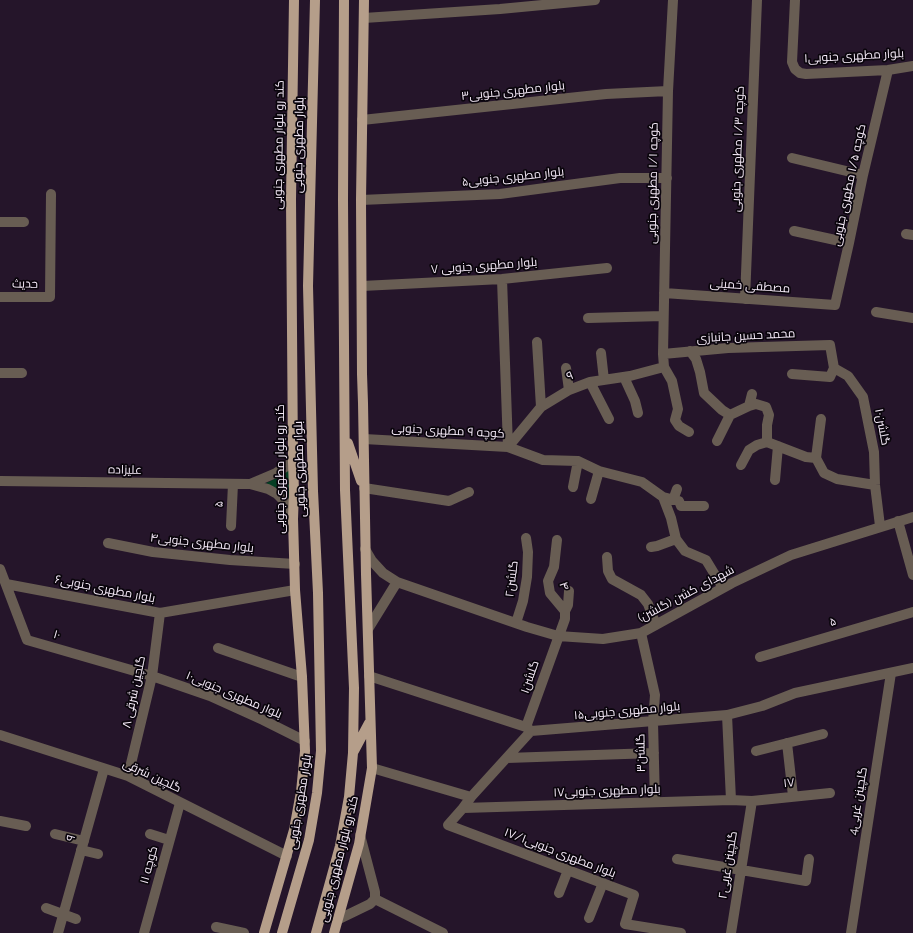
<!DOCTYPE html>
<html>
<head>
<meta charset="utf-8">
<style>
	body { margin:0 }
	canvas { display:block; background:#25152a }
</style>
</head>
<body>
<canvas width="913" height="933"></canvas>
<script>
const g = document.querySelector('canvas').getContext('2d');
g.lineJoin = 'round';
function paint(path, color) {
  g.fillStyle = color;
  g.fill(path, 'evenodd');
}
function shape(rows) {
  const path = new Path2D();
  for (const r of rows) {
    path.moveTo(r[0], r[1]);
    for (let i = 2; i < r.length; i += 2) path.lineTo(r[i], r[i + 1]);
  }
  return path;
}
function stroke(path, color, width, dash) {
  g.strokeStyle = color;
  g.lineWidth = width;
  g.lineCap = dash ? 'butt' : 'round';
  g.setLineDash(dash || []);
  g.stroke(path);
}
function drawText(font, color, halo, rows, align = 'center') {
  g.font = font + ' Raleway,Cairo,sans-serif';
  g.lineWidth = 3.5;
  g.setLineDash([]);
  g.textBaseline = 'middle';
  g.strokeStyle = halo;
  g.fillStyle = color;
  for (const [text, x, y, turn = 0] of rows) {
    g.save();
    g.translate(x, y);
    g.rotate((+turn || 0) * Math.PI / 180);
    g.textAlign = isNaN(turn) ? turn : align;
    if (halo) g.strokeText(text, 0, 0);
    g.fillText(text, 0, 0);
    g.restore();
  }
}
paint(shape([
	[290,469,289,499,266,483,279,477]
]), '#053e23');
stroke(shape([
	[673,0,668,91,663,354,664,367,672,381,678,409,675,420,679,426,689,432],
	[795,0,792,62,795,69,800,73,806,74,888,70,913,66],
	[364,18,500,9,595,0],
	[362,120,606,94,668,91],
	[792,158,863,175],
	[361,200,500,194,620,178,667,178],
	[0,222,24,222],
	[794,231,849,243],
	[906,234,913,235],
	[502,279,508,447],
	[362,286,502,279,607,268],
	[664,293,835,305,849,243,863,175,888,70],
	[0,297,50,297,51,194],
	[745,299,757,0],
	[876,312,913,318],
	[588,318,663,316],
	[537,342,541,407],
	[690,351,696,359,700,372,704,393,722,410,730,415,749,406,756,404,766,407,769,415,767,425,767,442,806,457,816,458,824,473,837,479,875,485],
	[601,353,604,380],
	[663,354,728,348,830,345,834,368,848,376,863,397,874,452,875,485,880,526],
	[566,368,569,390],
	[0,373,22,373],
	[792,374,830,377,834,368],
	[624,377,635,401,638,413],
	[590,382,609,419],
	[749,406,752,394],
	[364,439,508,447,543,460,578,461,599,471,642,482,663,497,679,501,681,506,704,506],
	[717,441,730,415],
	[508,447,541,407,569,390,590,382,630,376,664,367],
	[816,458,821,419],
	[741,465,749,450,757,445,767,442],
	[775,480,778,446],
	[0,481,250,484,268,489,277,494,284,501,293,519],
	[250,484,276,473,293,462],
	[573,487,578,461],
	[364,488,449,501,469,492],
	[663,497,671,518,676,539,685,551,706,560,723,588],
	[591,499,599,471],
	[673,500,677,489],
	[898,521,913,575],
	[231,526,233,484],
	[108,543,153,552,230,560,295,564],
	[651,547,657,546,676,539],
	[365,549,372,561,383,573,397,582,527,627,558,636,603,639,641,633,732,583,791,555,913,517],
	[607,557,608,571,612,579,641,595,648,604,656,625],
	[0,569,27,640,152,676,210,696,263,720,305,741],
	[6,584,160,613,295,590],
	[565,611,568,605,569,591],
	[516,623,523,601,527,577,528,552,526,538],
	[368,629,397,582],
	[641,633,655,695,653,722,655,802],
	[218,648,302,677],
	[760,657,913,612],
	[369,676,526,727,531,731,727,715,762,706,795,693,913,668],
	[727,715,731,800],
	[526,727,565,619,565,611,550,593,548,581,554,567,557,540],
	[531,731,471,797,463,808,448,825,634,895,625,924,681,933],
	[0,735,128,776,287,856],
	[787,743,793,796],
	[756,751,823,734],
	[507,758,654,753],
	[372,768,471,797],
	[128,776,152,676,160,613],
	[463,808,731,800,752,801,830,793],
	[0,821,26,826],
	[55,834,84,841],
	[150,834,169,840],
	[81,850,98,854],
	[677,859,806,881,809,859],
	[559,893,568,870],
	[375,899,443,933],
	[46,908,76,919],
	[589,918,603,883],
	[339,919,370,904,375,899,375,892,360,835],
	[216,927,244,933],
	[58,933,104,769],
	[144,933,180,803],
	[731,933,752,801],
	[851,933,891,673]
]), '#685d53', 10);
stroke(shape([
	[348,443,361,481],
	[354,751,369,723],
	[264,933,294,830,301,792,305,751,302,677,295,590,293,519,294,491,293,462,291,199,294,0],
	[282,933,309,840,317,793,321,751,318,593,313,491,308,286,315,0],
	[316,933,340,846,349,797,353,753,354,688,345,490,343,200,344,0],
	[334,933,359,844,372,768,366,574,363,403,362,374,361,200,364,0]
]), '#b59e8a', 10);
drawText('12px', '#f7ecfa', '#0a050c', [
	["۱بلوار مطهری جنوبی",854,56,-3],
	["بلوار مطهری جنوبی۳",513,91,-6],
	["کند رو بلوار مطهری جنوبی",279,145,-89],
	["بلوار مطهری جنوبی",299,145,-89],
	["کوچه ۱/۳ مطهری جنوبی",738,149,-88],
	["۵بلوار مطهری جنوبی",513,177,-6],
	["کوچه ۱/۱ مطهری جنوبی",653,183,-89],
	["کوچه ۱/۵ مطهری جنوبی",849,185,-78],
	["۷ بلوار مطهری جنوبی",484,266,-4],
	["حدیث",25,284,1],
	["مصطفی خمینی",750,286,4],
	["محمد حسین جانبازی",746,336,-3],
	["۹",570,376,-23],
	["گلشن۱۰",882,427,79],
	["کوچه ۹ مطهری جنوبی",448,431,3],
	["کند رو بلوار مطهری جنوبی",280,469,-90],
	["بلوار مطهری جنوبی",300,469,-92],
	["علیزاده",125,470,1],
	["۵",219,504,-87],
	["بلوار مطهری جنوبی۴",202,543,6],
	["گلشن۲",512,579,-83],
	["۴",564,586,71],
	["بلوار مطهری جنوبی۶",105,589,11],
	["شهدای کشن (گلشن)",686,594,-28],
	["۵",833,622,-16],
	["۱۰",57,635,16],
	["گلشن۱",530,677,-71],
	["۸ گلچین شرقی",134,692,-78],
	["بلوار مطهری جنوبی۱۰",234,695,23],
	["بلوار مطهری جنوبی۱۵",627,711,-5],
	["گلشن۳",641,753,-91],
	["گلچین شرقی",152,776,25],
	["۱۷",789,783,-6],
	["بلوار مطهری جنوبی۱۷",607,791,-2],
	["4گلچینن غربی",858,801,-81],
	["بلوار مطهری جنوبی",300,802,-81],
	["۹",71,838,-75],
	["بلوار مطهری جنوبی۱۷/۱",560,853,21],
	["کند رو بلوار مطهری جنوبی",339,859,-76],
	["کوچه ۱۱",149,865,-75],
	["گلچینن غربی۲",728,865,-81]
]);
</script>
</body>
</html>
